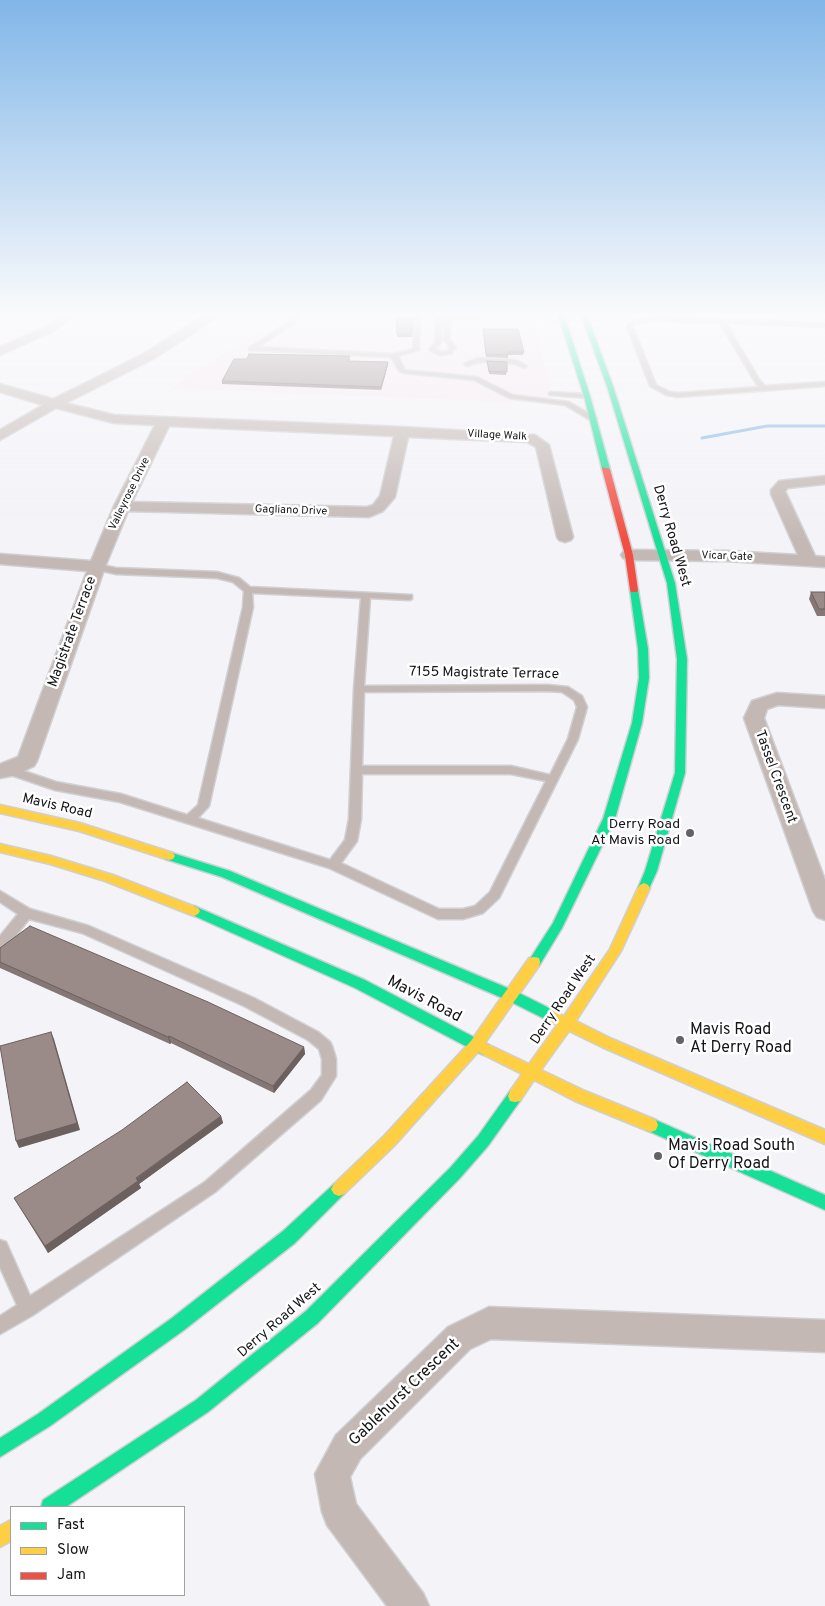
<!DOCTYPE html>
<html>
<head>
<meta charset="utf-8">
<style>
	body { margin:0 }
	#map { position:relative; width:825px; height:1606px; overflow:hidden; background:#f3f3f8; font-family:Overpass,sans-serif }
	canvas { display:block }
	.legend { position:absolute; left:10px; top:1506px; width:175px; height:90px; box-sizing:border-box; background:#fff; border:1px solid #a1a1a2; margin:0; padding:6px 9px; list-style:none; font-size:15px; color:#141517 }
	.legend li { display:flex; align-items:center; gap:10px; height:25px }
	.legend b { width:25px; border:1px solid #a1a1a2 }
</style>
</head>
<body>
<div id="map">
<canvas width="825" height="1606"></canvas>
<ul class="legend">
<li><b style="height:6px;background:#16e098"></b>Fast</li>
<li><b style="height:6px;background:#ffcf43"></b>Slow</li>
<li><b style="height:6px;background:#f24e42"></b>Jam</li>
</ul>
</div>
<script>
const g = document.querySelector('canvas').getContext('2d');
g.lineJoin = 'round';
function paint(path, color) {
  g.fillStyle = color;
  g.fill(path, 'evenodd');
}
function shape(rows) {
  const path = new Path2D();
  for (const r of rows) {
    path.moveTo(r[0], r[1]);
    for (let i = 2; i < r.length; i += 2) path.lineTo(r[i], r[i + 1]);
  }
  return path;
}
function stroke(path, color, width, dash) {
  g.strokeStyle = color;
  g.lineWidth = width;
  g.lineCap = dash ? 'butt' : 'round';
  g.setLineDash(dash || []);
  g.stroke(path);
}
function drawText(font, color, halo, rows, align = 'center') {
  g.font = font + ' Overpass,sans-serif';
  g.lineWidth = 5;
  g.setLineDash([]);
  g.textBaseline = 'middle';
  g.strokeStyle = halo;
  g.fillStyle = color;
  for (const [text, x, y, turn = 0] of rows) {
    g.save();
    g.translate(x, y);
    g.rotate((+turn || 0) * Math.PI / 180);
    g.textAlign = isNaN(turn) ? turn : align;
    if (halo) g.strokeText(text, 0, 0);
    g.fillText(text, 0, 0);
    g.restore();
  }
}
paint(shape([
	[283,315,524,315,534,319,554,404,170,388]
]), '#f8e9ee');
stroke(shape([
	[702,438,767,426,825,426]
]), '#87b8e7', 3);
const lane = shape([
	[294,315,300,315,293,324,258,347,393,354,413,349,414,319,408,315,415,315,420,318,419,350,398,356,405,370,477,377,513,395,569,402,597,418,590,420,565,405,509,398,474,380,403,373,399,371,392,358,389,357,249,350,249,348,289,322,294,315],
	[436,315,442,315,441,342,436,349,440,351,447,351,450,347,444,340,445,316,480,316,477,318,450,319,450,340,456,347,451,354,439,355,429,350,435,342,436,315],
	[653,317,825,323,825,327,726,323,759,379,765,386,825,382,825,386,678,397,666,395,650,386,627,327,630,322,653,317],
	[653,321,720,323,758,387,678,393,670,392,656,385,633,327,634,324,639,323,653,321],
	[478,358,516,360,527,366,524,368,515,364,479,362,467,366,464,364,478,358],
	[551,392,587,394,590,396,587,398,549,395,549,393,551,392],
	[97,564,116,568,217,572,239,578,250,587,412,595,412,599,409,600,370,598,364,686,548,685,568,687,582,696,587,707,578,739,499,898,483,913,463,919,438,919,329,868,120,802,55,790,5,773,4,770,9,766,56,782,121,794,187,815,198,805,243,607,244,591,233,582,217,578,116,574,94,569,94,565,97,564],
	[252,593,361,598,354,689,349,819,345,840,330,860,198,818,209,806,253,607,252,593],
	[548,691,562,692,574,700,577,707,568,739,550,775,511,766,362,766,364,692,548,691],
	[362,774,511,774,546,781,490,892,475,906,463,909,439,909,341,863,357,841,361,819,362,774],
	[0,891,30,909,89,926,254,998,318,1032,330,1042,332,1046,336,1059,336,1076,321,1100,215,1192,33,1315,0,1334,0,1316,17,1305,0,1267,0,1240,6,1242,30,1296,205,1182,311,1090,322,1075,322,1059,319,1049,308,1040,244,1006,82,933,29,919,5,949,0,950,0,936,18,914,0,902,0,891]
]);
const street = shape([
	[63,315,76,315,52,332,0,355,0,347,44,328,63,315],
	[205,315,218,315,192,334,153,359,66,403,114,415,402,427,535,435,549,445,573,537,571,540,565,542,559,540,557,537,536,447,527,442,408,437,395,497,383,511,369,517,128,511,105,567,37,761,34,766,16,775,0,778,0,764,18,757,87,571,0,564,0,554,91,561,114,506,155,425,114,423,56,408,0,440,0,430,43,405,0,392,0,384,53,399,145,353,205,315],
	[169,426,394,436,380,496,373,505,367,507,132,502,169,426],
	[825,476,825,484,788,488,785,491,815,556,825,557,825,567,726,561,629,560,623,558,621,555,623,552,629,550,726,551,798,555,771,494,771,490,779,481,825,476],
	[777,693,825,696,825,708,778,705,767,709,764,718,825,880,825,920,817,917,813,911,744,718,752,701,777,693],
	[489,1307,825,1320,825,1352,491,1339,470,1349,360,1459,350,1477,356,1504,423,1593,429,1606,387,1606,327,1525,322,1512,315,1474,336,1435,448,1327,489,1307]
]);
const fast = shape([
	[558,315,564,315,590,396,610,469,609,471,602,469,584,396,558,315],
	[581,315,587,315,613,386,675,583,687,659,685,773,657,871,648,891,644,893,640,891,638,888,645,871,675,773,677,659,667,583,607,386,581,315],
	[634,587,638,590,648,649,649,678,642,723,615,819,562,928,539,966,534,967,529,966,528,962,553,923,603,819,632,723,639,678,638,649,630,590,634,587],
	[169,852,230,871,517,992,559,1013,561,1017,559,1021,554,1023,549,1021,507,1000,222,877,165,859,163,856,165,853,169,852],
	[194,906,365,980,489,1045,491,1049,489,1053,484,1055,479,1053,355,988,190,914,188,911,190,908,194,906],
	[515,1090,520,1091,522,1096,520,1101,488,1146,460,1178,318,1323,208,1412,66,1507,41,1507,43,1500,196,1400,306,1311,450,1168,478,1136,510,1091,515,1090],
	[651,1118,825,1195,825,1210,646,1130,644,1125,646,1120,651,1118],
	[339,1182,344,1184,347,1189,344,1194,295,1243,184,1330,50,1426,0,1457,0,1438,38,1414,172,1318,283,1231,334,1184,339,1182]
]);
const slow = shape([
	[0,805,80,823,173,853,175,856,173,859,169,860,79,831,0,813,0,805],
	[0,844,51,856,113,875,198,908,200,911,198,914,194,916,105,881,50,864,0,852,0,844],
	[644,883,648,885,650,888,621,951,576,1021,612,1039,825,1130,825,1144,602,1047,569,1031,541,1070,585,1091,656,1120,658,1125,656,1130,651,1132,646,1130,575,1101,534,1080,520,1101,515,1102,510,1101,508,1096,510,1091,522,1074,478,1052,394,1146,344,1194,339,1196,334,1194,331,1189,334,1184,384,1136,471,1041,529,958,534,957,539,958,540,962,539,966,485,1043,529,1064,557,1025,549,1021,547,1017,549,1013,554,1011,564,1016,610,949,638,888,640,885,644,883],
	[11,1520,11,1541,0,1547,0,1526,11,1520]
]);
const jam = shape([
	[603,467,610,469,633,555,638,590,637,592,631,592,630,590,625,555,602,469,603,467]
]);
stroke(lane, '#d0d0d3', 3);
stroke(street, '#d0d0d3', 3);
stroke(fast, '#d0d0d3', 3);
stroke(slow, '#d0d0d3', 3);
stroke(jam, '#d0d0d3', 3);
paint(lane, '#c3b8b4');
paint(street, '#c3b8b4');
paint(fast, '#16e098');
paint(slow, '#ffcf43');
paint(jam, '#f24e42');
paint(shape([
	[396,318,412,318,412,337,397,337],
	[483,329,524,352,523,355,508,355,508,358,486,357],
	[247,359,350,359,349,361,388,362,388,365,381,390,222,384,222,381],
	[487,361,507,362,506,375,489,374],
	[811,592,825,592,825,616,817,616,809,599],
	[0,948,304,1047,305,1054,274,1093,171,1043,170,1044,0,968],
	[221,1116,223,1123,139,1184,141,1188,48,1253,14,1198]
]), '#847775');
paint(shape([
	[388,362,388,365,381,390,381,387],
	[51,1032,54,1039,80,1130,19,1148,16,1141],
	[169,1036,171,1043,170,1044,168,1037],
	[304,1047,305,1054,274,1093,273,1086],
	[221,1116,223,1123,139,1184,141,1188,48,1253,45,1246]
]), '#6c615f');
const building = shape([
	[396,318,412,318,412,334,397,334,396,318],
	[483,329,518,329,524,352,508,352,508,355,486,354,483,329],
	[249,354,350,356,348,361,388,362,381,387,222,381,234,359,247,359,249,354],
	[487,361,507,362,507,372,489,371,487,361],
	[811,592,825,592,825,609,819,609,811,592],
	[30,926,208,1002,304,1047,273,1086,169,1036,168,1037,0,962,0,948,30,926],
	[51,1032,77,1123,16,1141,0,1046,51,1032],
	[187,1082,221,1116,136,1178,138,1181,45,1246,14,1198,122,1130,187,1082]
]);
paint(building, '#9a8a88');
stroke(building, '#6c615f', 1);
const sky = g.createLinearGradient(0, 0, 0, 540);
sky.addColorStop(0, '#81b6e8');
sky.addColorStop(0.58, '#fafafc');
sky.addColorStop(1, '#fafafc00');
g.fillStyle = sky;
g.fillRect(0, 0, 825, 540);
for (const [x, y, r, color] of [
	[690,833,5,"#626366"],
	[680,1040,5,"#626366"],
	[658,1156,5,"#626366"]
]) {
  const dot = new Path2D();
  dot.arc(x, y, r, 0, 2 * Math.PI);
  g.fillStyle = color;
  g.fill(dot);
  stroke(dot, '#fff', 2);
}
drawText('11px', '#141517', '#fff', [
	["Village Walk",497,436,3],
	["Valleyrose Drive",130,494,-64],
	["Gagliano Drive",291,511,2],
	["Vicar Gate",727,557,2]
]);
drawText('14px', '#141517', '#fff', [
	["Derry Road West",671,536,74],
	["Magistrate Terrace",73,632,-70],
	["7155 Magistrate Terrace",484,674,1],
	["Tassel Crescent",775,777,70],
	["Mavis Road",57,807,13],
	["Derry Road West",564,1000,-56],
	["Derry Road West",280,1321,-41]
]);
drawText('14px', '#141517', '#fff', [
	["Derry Road",680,825],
	["At Mavis Road",680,841]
], 'right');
drawText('16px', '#141517', '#fff', [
	["Mavis Road",424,1000,28],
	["Gablehurst Crescent",405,1393,-44]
]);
drawText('16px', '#141517', '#fff', [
	["Mavis Road",690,1031],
	["At Derry Road",690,1049],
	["Mavis Road South",668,1147],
	["Of Derry Road",668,1165]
], 'left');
</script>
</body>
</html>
